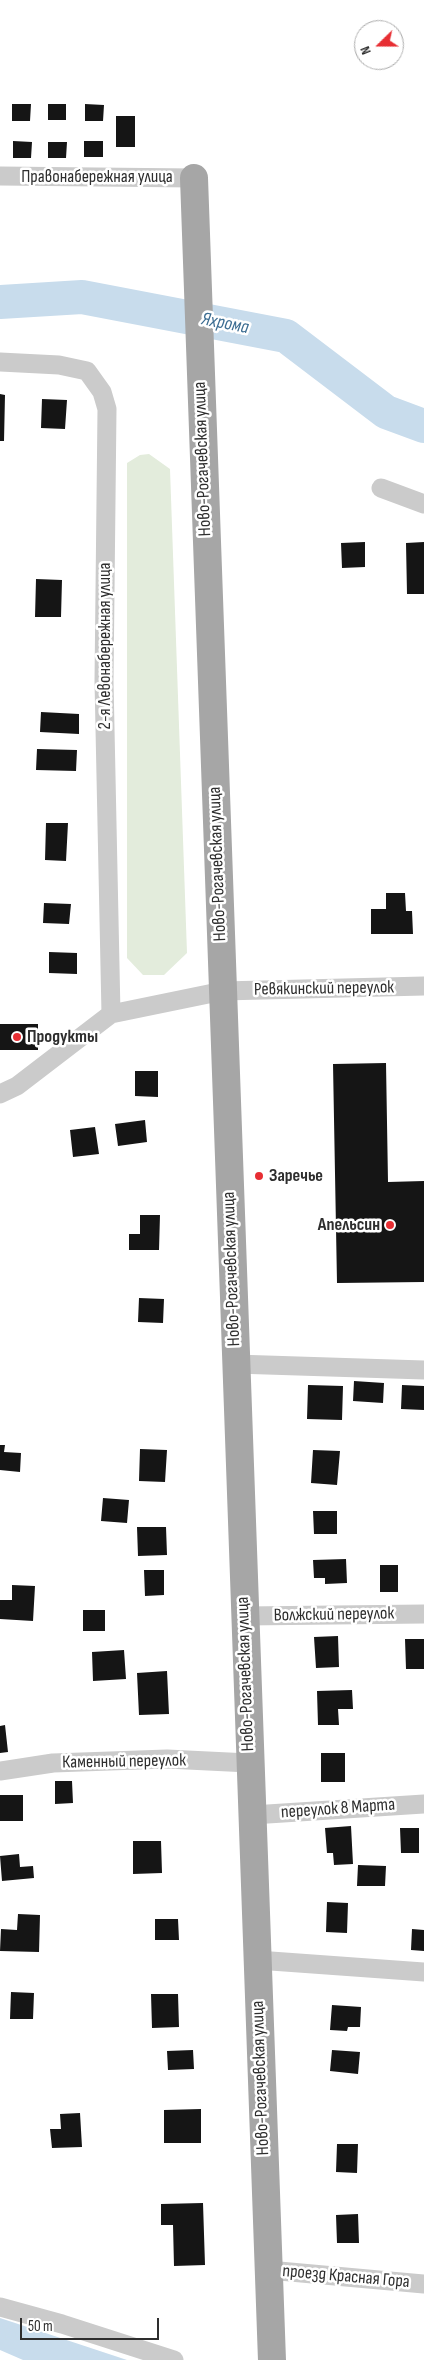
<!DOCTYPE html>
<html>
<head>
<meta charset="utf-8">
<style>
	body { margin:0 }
	#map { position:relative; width:424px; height:2360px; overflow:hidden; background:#fff; font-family:"Sofia Sans Condensed",sans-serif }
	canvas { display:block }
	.north { position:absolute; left:354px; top:20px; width:50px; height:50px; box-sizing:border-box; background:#fff; border:1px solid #ababab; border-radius:50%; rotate:248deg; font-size:14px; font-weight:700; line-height:20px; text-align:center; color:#2e2e2e }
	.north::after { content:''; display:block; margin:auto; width:18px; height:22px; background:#e72e33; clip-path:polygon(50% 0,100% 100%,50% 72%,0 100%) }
	.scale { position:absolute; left:20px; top:2318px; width:139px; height:22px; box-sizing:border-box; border:2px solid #2e2e2e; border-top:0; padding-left:6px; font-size:15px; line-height:18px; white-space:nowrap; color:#2e2e2e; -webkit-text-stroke:4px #fff; paint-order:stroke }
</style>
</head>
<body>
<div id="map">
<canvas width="424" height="2360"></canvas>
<div class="north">N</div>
<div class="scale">50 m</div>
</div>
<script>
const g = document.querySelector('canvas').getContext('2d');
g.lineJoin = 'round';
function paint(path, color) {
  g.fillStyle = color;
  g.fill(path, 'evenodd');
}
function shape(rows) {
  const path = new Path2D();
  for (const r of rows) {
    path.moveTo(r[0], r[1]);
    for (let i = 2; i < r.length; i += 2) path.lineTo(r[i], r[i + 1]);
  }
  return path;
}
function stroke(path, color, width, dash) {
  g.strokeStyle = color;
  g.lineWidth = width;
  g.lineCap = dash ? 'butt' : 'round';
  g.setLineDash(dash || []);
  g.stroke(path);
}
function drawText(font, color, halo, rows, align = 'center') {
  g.font = font + ' "Sofia Sans Condensed",sans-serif';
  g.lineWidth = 5;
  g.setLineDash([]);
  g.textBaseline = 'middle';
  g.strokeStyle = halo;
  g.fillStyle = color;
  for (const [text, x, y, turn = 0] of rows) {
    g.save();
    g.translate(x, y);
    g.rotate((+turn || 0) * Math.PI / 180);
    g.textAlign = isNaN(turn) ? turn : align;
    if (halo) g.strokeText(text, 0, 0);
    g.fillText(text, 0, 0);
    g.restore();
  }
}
paint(shape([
	[149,454,170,469,187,953,164,975,143,975,127,958,127,463,140,455]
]), '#e3ecdc');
paint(shape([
	[0,2318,127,2360,23,2360,0,2350]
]), '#c8dcec');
stroke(shape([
	[0,302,82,297,286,336,386,412,424,426]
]), '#c8dcec', 34);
paint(shape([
	[12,104,31,104,30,121,12,121],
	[48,104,66,104,66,120,48,120],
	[85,104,104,105,103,121,85,121],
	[116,116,135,116,135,147,116,147],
	[13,141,32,142,31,158,13,158],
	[84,141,103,141,103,157,84,157],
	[48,142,67,142,66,158,48,158],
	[0,394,5,395,4,441,0,441],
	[42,399,67,400,65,429,41,428],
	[365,542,365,567,342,568,341,543],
	[424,542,424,594,407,594,406,543],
	[36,579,62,580,61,617,35,617],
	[41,712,79,714,79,734,40,732],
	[37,749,77,750,76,771,36,770],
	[46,823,68,823,66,861,45,860],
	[386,893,405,893,406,911,412,911,413,934,371,934,371,909,386,909],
	[44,903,71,904,69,924,43,923],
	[49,952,77,953,77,974,49,973],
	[0,1024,38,1024,38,1050,0,1050],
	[386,1063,388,1182,424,1181,424,1282,337,1283,333,1064],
	[135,1071,158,1071,158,1097,135,1096],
	[145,1120,147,1142,118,1146,115,1124],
	[95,1127,99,1154,73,1157,70,1130],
	[140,1215,160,1215,159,1250,129,1250,129,1234,140,1234],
	[139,1298,164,1299,163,1323,138,1322],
	[354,1381,384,1383,383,1403,353,1401],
	[308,1385,343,1386,342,1420,307,1419],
	[402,1385,424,1386,424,1410,401,1409],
	[0,1445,5,1445,4,1452,21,1453,20,1472,0,1470],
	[140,1449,167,1450,165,1482,139,1481],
	[313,1450,340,1451,337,1485,311,1483],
	[103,1498,129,1500,127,1523,101,1521],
	[313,1511,337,1511,337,1534,314,1534],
	[137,1527,166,1527,167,1555,138,1556],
	[346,1559,347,1583,325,1584,325,1578,314,1578,313,1560],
	[380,1565,398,1565,398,1592,380,1592],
	[144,1570,164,1570,164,1595,145,1596],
	[12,1585,35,1586,33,1621,0,1619,0,1600,12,1600],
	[83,1610,105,1610,105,1631,83,1631],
	[338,1636,339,1667,316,1668,314,1637],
	[405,1639,424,1639,424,1669,406,1669],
	[124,1650,126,1679,93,1681,92,1652],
	[167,1671,169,1714,139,1715,137,1673],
	[352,1690,353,1709,338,1709,339,1725,318,1725,317,1691],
	[5,1725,8,1752,0,1753,0,1726],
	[321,1753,345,1753,345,1782,321,1782],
	[55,1781,72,1781,73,1803,55,1804],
	[0,1795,23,1795,23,1821,0,1821],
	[351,1826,353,1864,334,1865,333,1853,327,1853,325,1828],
	[400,1828,419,1828,419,1853,401,1853],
	[133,1841,161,1841,162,1873,133,1874],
	[19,1854,20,1867,33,1866,34,1878,2,1881,0,1856],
	[358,1865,386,1866,385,1886,357,1886],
	[327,1902,348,1903,347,1933,326,1932],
	[18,1914,40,1915,39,1952,0,1951,1,1929,17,1930],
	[155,1919,178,1919,179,1940,155,1940],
	[412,1929,424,1930,424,1951,411,1950],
	[11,1992,34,1993,33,2019,10,2019],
	[151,1994,178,1994,179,2027,152,2028],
	[332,2005,361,2007,360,2027,348,2027,347,2031,330,2030],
	[193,2050,194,2069,168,2070,167,2051],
	[332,2050,360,2052,358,2074,330,2071],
	[201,2109,201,2143,164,2143,164,2110],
	[80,2113,82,2147,52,2148,50,2129,61,2129,60,2114],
	[337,2144,358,2144,357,2173,336,2172],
	[203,2203,205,2265,174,2266,173,2225,161,2225,161,2204],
	[358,2214,359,2243,337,2243,336,2215]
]), '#151515');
stroke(shape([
	[0,176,194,178],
	[0,362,59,365,87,371,102,392,107,409,104,681,111,1014],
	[381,488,424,504],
	[0,1094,17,1086,111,1014,223,991,424,986],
	[235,1364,424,1370],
	[245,1616,424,1614],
	[0,1771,53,1763,167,1759,249,1763],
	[252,1815,424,1804],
	[257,1960,424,1972],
	[268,2270,424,2284],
	[0,2307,62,2324,174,2360]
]), '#cbcbcb', 19);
stroke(shape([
	[194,178,272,2360]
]), '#a6a6a6', 28);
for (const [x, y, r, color] of [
	[17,1037,5,"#e72e33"],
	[259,1176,5,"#e72e33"],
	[390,1225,5,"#e72e33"]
]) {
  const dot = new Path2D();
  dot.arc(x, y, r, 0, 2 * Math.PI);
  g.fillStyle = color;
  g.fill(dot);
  stroke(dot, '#fff', 2);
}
drawText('18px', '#2e2e2e', '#fff', [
	["Правонабережная улица",97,177],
	["Ново-Рогачевская улица",203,459,-92],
	["2-я Левонабережная улица",105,646,-90],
	["Ново-Рогачевская улица",218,864,-92],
	["Ревякинский переулок",324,989,-1],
	["Ново-Рогачевская улица",232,1269,-92],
	["Волжский переулок",334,1615,-1],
	["Ново-Рогачевская улица",246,1674,-92],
	["Каменный переулок",124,1762,-1],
	["переулок 8 Марта",338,1809,-4],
	["Ново-Рогачевская улица",261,2078,-92],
	["проезд Красная Гора",346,2277,5]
]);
drawText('bold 18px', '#2e2e2e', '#fff', [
	["Продукты",27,1037],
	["Заречье",269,1176],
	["Апельсин",380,1225,"right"]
], 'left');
drawText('italic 19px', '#3b6c91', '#fff', [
	["Яхрома",225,324,11]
]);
</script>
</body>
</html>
